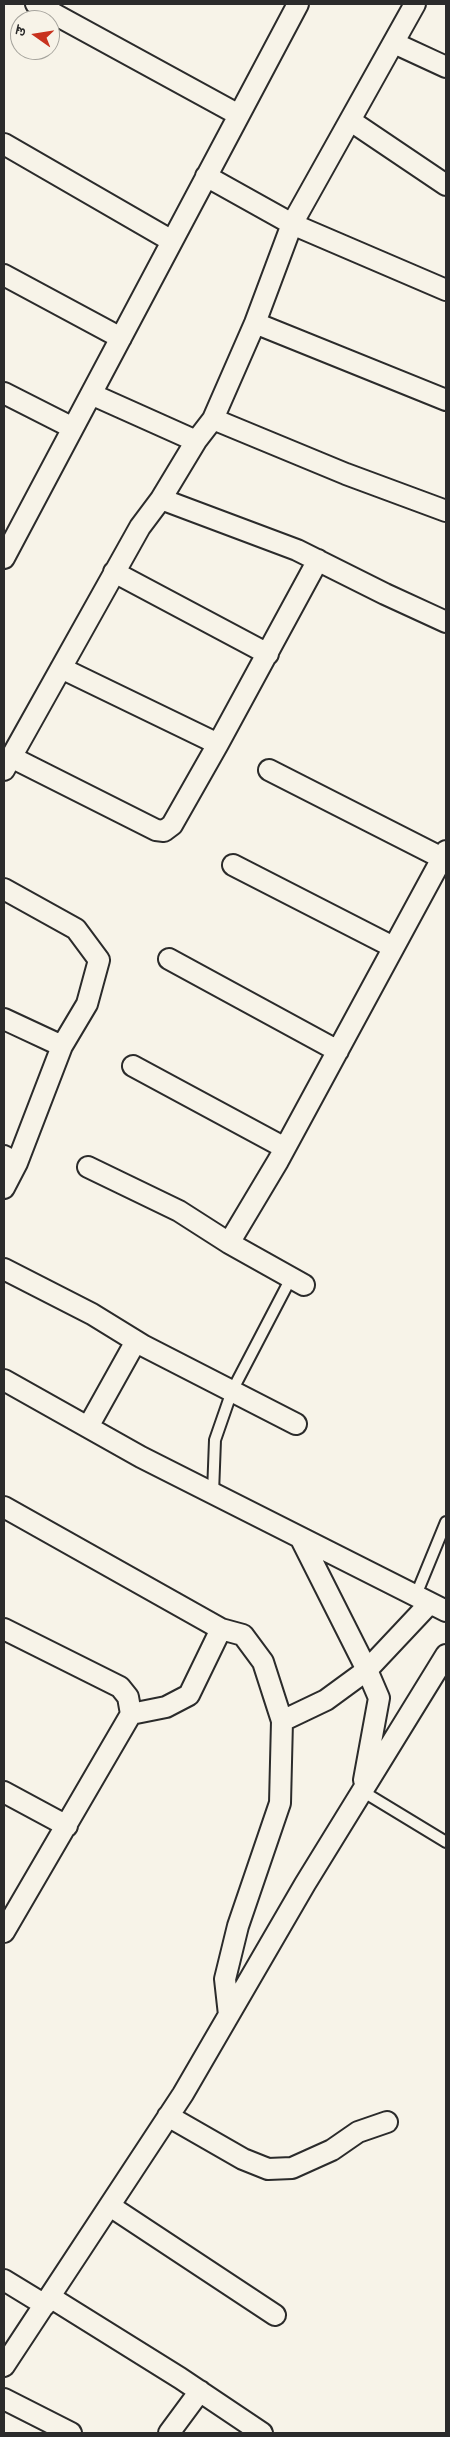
<!DOCTYPE html>
<html>
<head>
<meta charset="utf-8">
<style>
	body { margin:0 }
	#map { position:relative; width:450px; height:2437px; overflow:hidden; background:#f7f3e8; font-family:Kalam,"Playpen Sans Deva",sans-serif }
	canvas { display:block }
	.frame { position:absolute; inset:0; border:5px solid #2b2b2b; pointer-events:none }
	.north { position:absolute; left:10px; top:10px; width:50px; height:50px; box-sizing:border-box; background:#f7f3e8; border:1px solid #a5a39c; border-radius:50%; rotate:283deg; font-size:14px; font-weight:700; line-height:20px; text-align:center; color:#2b2b2b }
	.north::after { content:''; display:block; margin:auto; width:18px; height:22px; background:#c8321e; clip-path:polygon(50% 0,100% 100%,50% 72%,0 100%) }
</style>
</head>
<body>
<div id="map">
<canvas width="450" height="2437"></canvas>
<div class="frame"></div>
<div class="north">उ</div>
</div>
<script>
const g = document.querySelector('canvas').getContext('2d');
g.lineJoin = 'round';
function shape(rows) {
  const path = new Path2D();
  for (const r of rows) {
    path.moveTo(r[0], r[1]);
    for (let i = 2; i < r.length; i += 2) path.lineTo(r[i], r[i + 1]);
  }
  return path;
}
function stroke(path, color, width, dash) {
  g.strokeStyle = color;
  g.lineWidth = width;
  g.lineCap = dash ? 'butt' : 'round';
  g.setLineDash(dash || []);
  g.stroke(path);
}
const service = shape([
	[213,1493,215,1440,232,1391,291,1278],
	[416,1595,446,1522],
	[362,1791,446,1842]
]);
const minor = shape([
	[36,4,239,115],
	[394,43,446,67],
	[351,121,446,185],
	[4,144,172,241],
	[206,176,292,224,446,290],
	[4,275,121,338],
	[255,323,446,400],
	[4,393,73,428],
	[91,394,196,441],
	[213,419,346,474,446,511],
	[161,499,297,550,385,594,446,622],
	[4,558,298,4],
	[114,572,268,654],
	[61,668,218,744],
	[11,757,156,830,164,831,172,825,218,744,318,560],
	[4,770,140,527,161,499,196,441,213,419,255,323,292,224,415,4],
	[269,770,442,858],
	[233,865,393,947],
	[4,889,76,929,99,960,87,1004,62,1046,4,1019],
	[169,959,338,1051],
	[133,1066,285,1148],
	[4,1156,17,1163,62,1046],
	[88,1167,179,1211,229,1243,304,1285],
	[4,1188,17,1163],
	[229,1243,278,1161,446,851],
	[4,1269,92,1314,144,1346,296,1424],
	[4,1380,141,1457,446,1611],
	[88,1427,136,1341],
	[4,1507,221,1629,189,1695,166,1707,131,1714,4,1932],
	[301,1539,367,1670,379,1698,364,1780],
	[4,1629,120,1687,128,1697,131,1714],
	[221,1629,243,1635,263,1662,282,1721,280,1803,238,1926,225,1979,229,2015],
	[282,1721,326,1700,367,1670,430,1603],
	[4,1792,67,1826],
	[168,2116,243,2159,268,2169,292,2168,332,2150,358,2132,387,2122],
	[110,2206,275,2315],
	[4,2280,45,2305],
	[50,2297,180,2378,262,2433],
	[4,2366,183,2094,305,1884,446,1655],
	[4,2399,71,2433],
	[169,2433,200,2391]
]);
stroke(service, '#2b2b2b', 14);
stroke(minor, '#2b2b2b', 24);
stroke(service, '#f7f3e8', 10);
stroke(minor, '#f7f3e8', 20);
</script>
</body>
</html>
